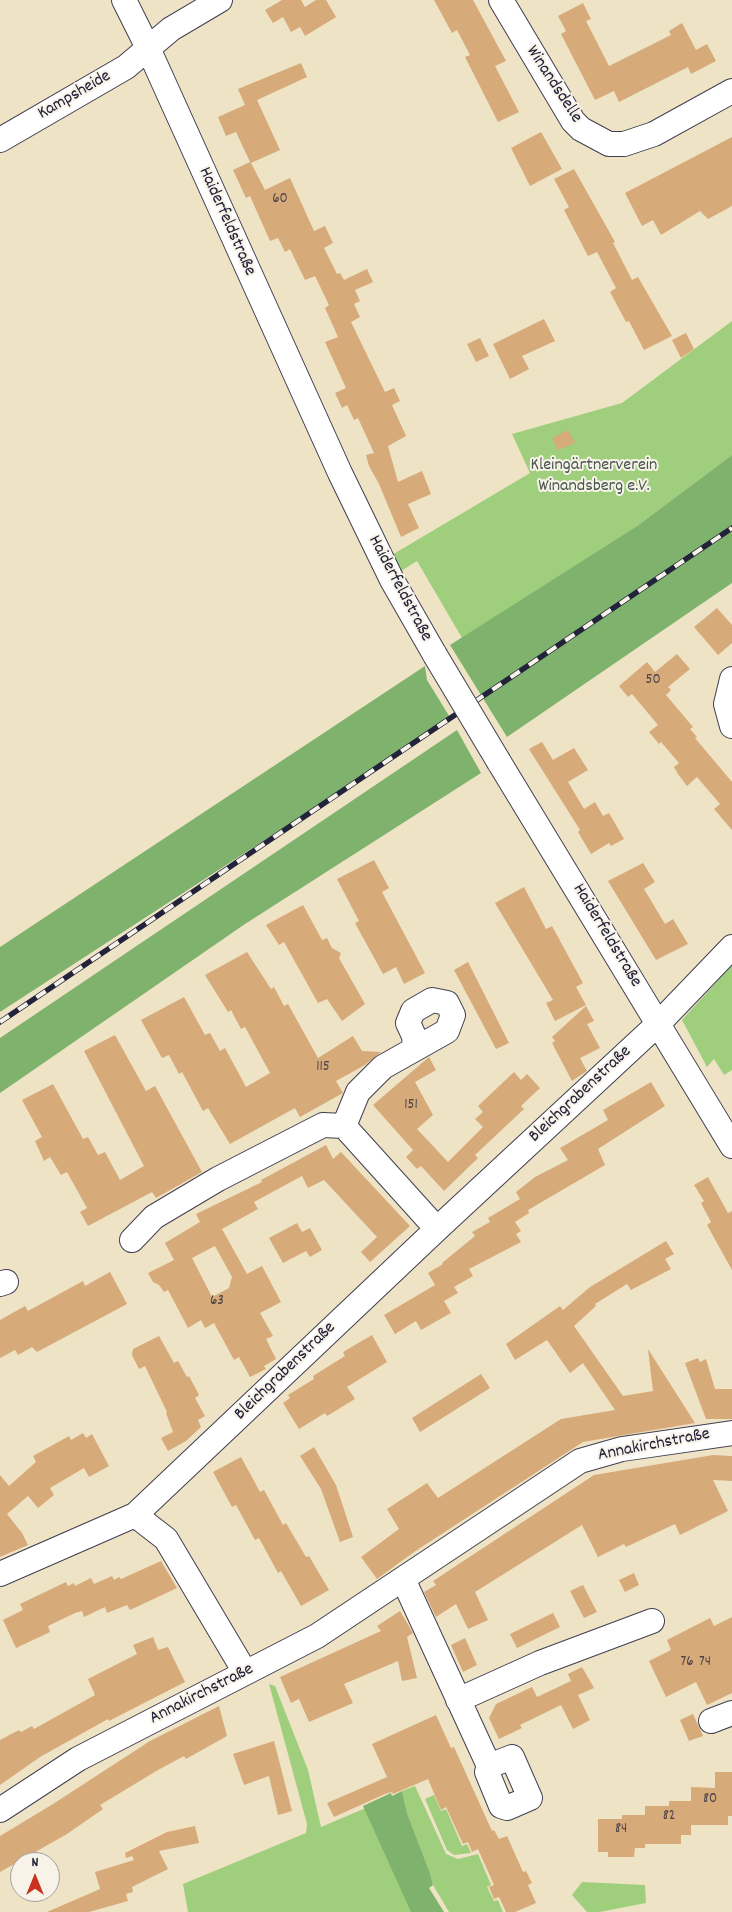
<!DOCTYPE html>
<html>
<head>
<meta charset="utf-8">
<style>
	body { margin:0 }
	#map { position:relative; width:732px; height:1912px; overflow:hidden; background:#efe3c5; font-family:Dekko,sans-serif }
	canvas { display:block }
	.north { position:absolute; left:10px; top:1852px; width:50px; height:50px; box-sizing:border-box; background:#f7f3e8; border:1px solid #a29fa3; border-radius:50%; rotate:0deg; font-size:14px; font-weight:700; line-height:20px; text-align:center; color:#22223b }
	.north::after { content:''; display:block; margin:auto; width:18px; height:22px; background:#c8321e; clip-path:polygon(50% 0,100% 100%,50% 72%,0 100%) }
</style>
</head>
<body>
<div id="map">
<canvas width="732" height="1912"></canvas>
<div class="north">N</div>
</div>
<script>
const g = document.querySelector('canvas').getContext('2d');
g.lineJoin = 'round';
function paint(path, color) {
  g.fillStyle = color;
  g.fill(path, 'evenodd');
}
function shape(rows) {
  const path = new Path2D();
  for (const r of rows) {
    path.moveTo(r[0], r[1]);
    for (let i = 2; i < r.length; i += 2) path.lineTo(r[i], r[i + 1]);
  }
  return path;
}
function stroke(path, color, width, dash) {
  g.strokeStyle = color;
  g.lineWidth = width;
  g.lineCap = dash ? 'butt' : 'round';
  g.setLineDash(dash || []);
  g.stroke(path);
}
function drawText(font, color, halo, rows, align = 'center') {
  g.font = font + ' Dekko,sans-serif';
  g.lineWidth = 4;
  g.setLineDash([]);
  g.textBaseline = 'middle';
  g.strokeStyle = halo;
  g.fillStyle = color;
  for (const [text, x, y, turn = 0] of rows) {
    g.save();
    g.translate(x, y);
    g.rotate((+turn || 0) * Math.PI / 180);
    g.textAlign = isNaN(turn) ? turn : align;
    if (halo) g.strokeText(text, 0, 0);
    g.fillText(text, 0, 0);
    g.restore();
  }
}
paint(shape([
	[732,321,732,455,637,526,462,638,417,561,398,573,370,568,530,473,512,434,622,403],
	[732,965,732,1070,724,1075,714,1059,707,1067,682,1020],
	[269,1684,275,1686,308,1770,321,1827,394,1796,432,1912,188,1912,183,1884,306,1833,307,1824],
	[415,1786,446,1854,458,1859,478,1854,491,1885,487,1887,494,1901,498,1900,503,1912,449,1912,433,1885,430,1873,407,1813,402,1791],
	[434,1795,441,1811,446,1809,462,1846,467,1844,471,1853,454,1855,447,1850,425,1799],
	[582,1882,645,1885,646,1903,600,1912,587,1912,572,1895]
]), '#9fcf7d');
paint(shape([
	[732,455,732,583,507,737,450,645,637,526],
	[425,666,427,680,451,719,0,1012,0,947],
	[457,730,481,773,245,924,0,1093,0,1038],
	[402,1791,407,1813,430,1873,433,1885,429,1888,444,1912,411,1912,363,1806,391,1793,392,1796]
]), '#7fb26c');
paint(shape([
	[282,0,301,0,305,7,316,0,326,0,336,17,305,36,300,27,291,32,283,17,273,23,265,10],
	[434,0,473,0,506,61,495,66,519,112,498,122,465,57,470,55,457,30,452,33],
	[583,3,591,19,586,21,609,66,671,35,669,31,682,23,696,50,707,44,716,61,691,74,688,67,619,102,614,91,595,100,561,34,566,31,558,16],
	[301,63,307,77,257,100,280,150,251,163,265,190,290,178,314,231,325,226,333,243,324,248,337,274,340,273,344,280,367,269,373,282,355,290,360,301,354,304,360,317,351,322,385,392,394,388,400,401,392,405,406,436,388,446,398,482,422,471,431,494,408,504,419,528,401,537,379,484,369,466,366,455,374,453,358,418,354,420,347,405,342,408,335,393,346,388,325,342,338,337,325,308,329,305,315,276,305,280,290,249,285,252,278,238,270,241,250,196,246,198,233,170,250,162,236,132,226,136,218,117,245,105,238,89],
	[541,132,562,169,530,186,511,148],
	[732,137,732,206,708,219,700,211,661,235,653,220,642,226,625,193],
	[574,169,615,242,613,243,632,280,638,277,672,336,644,350,629,321,626,322,610,292,616,288,597,252,588,256,564,210,569,207,554,179],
	[544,319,555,341,522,356,529,369,510,379,493,344],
	[686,333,694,349,681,358,672,340],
	[480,338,489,356,476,362,467,344],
	[568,430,575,443,558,450,552,438],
	[717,608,732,625,732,643,718,655,694,627],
	[677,654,690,669,668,687,671,690,666,695,693,727,690,729,697,737,695,738,732,782,732,830,714,809,720,804,697,777,687,786,678,774,674,767,679,763,661,742,659,744,649,732,658,725,632,694,628,697,619,686,647,662,655,672],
	[542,742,553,760,574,748,588,770,568,782,584,809,595,802,603,816,609,813,624,839,611,846,609,843,591,854,578,832,580,830,529,749],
	[374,860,389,888,382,892,425,973,404,984,396,967,383,974,355,923,359,921,337,879],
	[643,863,655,882,644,889,665,924,673,919,688,944,656,960,608,881],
	[524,887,546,929,552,926,583,983,576,987,586,1005,555,1021,546,1003,553,1000,495,903],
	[303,905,322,940,327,938,332,948,341,953,339,958,365,1004,342,1021,327,999,318,1003,284,942,279,945,266,925],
	[247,952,271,989,274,987,284,1006,288,1004,318,1058,353,1036,362,1051,381,1052,365,1065,336,1081,343,1093,300,1117,295,1108,230,1144,208,1108,203,1111,182,1072,179,1074,169,1055,162,1058,141,1020,184,997,205,1035,210,1033,220,1051,225,1048,246,1087,270,1073,245,1027,241,1029,231,1010,228,1012,205,975],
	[468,962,509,1043,496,1049,454,970],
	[586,1006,594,1021,587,1024,600,1048,580,1058,587,1071,572,1081,552,1043,555,1041,552,1037],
	[115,1035,146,1091,155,1086,202,1172,156,1198,152,1192,88,1226,80,1212,87,1208,67,1172,61,1175,50,1157,44,1161,35,1141,42,1137,22,1100,53,1084,83,1139,88,1137,98,1155,105,1152,120,1180,144,1166,84,1051],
	[429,1057,436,1070,415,1082,433,1115,417,1129,448,1162,483,1127,475,1119,483,1112,478,1106,514,1072,521,1080,527,1074,540,1088,521,1106,524,1109,475,1155,478,1158,444,1191,421,1166,417,1169,406,1157,413,1150,373,1105],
	[651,1082,665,1106,598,1149,605,1165,528,1210,529,1213,515,1222,521,1231,516,1234,521,1242,469,1269,473,1276,454,1287,458,1293,444,1301,451,1313,421,1330,416,1321,395,1334,384,1315,435,1285,428,1273,443,1264,442,1263,475,1236,472,1232,490,1222,488,1218,520,1199,516,1192,535,1177,568,1160,560,1148,608,1120,603,1110],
	[326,1145,333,1159,341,1152,410,1226,370,1262,361,1252,377,1237,324,1180,308,1188,302,1176,254,1202,258,1209,222,1229,247,1274,262,1266,281,1302,260,1313,273,1336,266,1339,276,1359,264,1366,266,1369,250,1377,239,1357,234,1360,214,1323,205,1328,201,1320,188,1328,168,1290,164,1292,159,1285,153,1282,148,1273,174,1260,165,1243,200,1222,196,1214,262,1182,261,1180],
	[215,1246,232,1277,229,1288,212,1297,192,1258],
	[708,1177,728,1213,732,1211,732,1270,707,1225,711,1222,701,1203,704,1201,694,1185],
	[297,1223,302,1232,310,1228,322,1250,310,1257,306,1251,283,1263,269,1238],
	[666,1241,674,1254,665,1259,671,1269,631,1290,627,1284,595,1304,596,1306,574,1326,623,1396,653,1391,648,1349,695,1423,583,1442,414,1552,377,1579,361,1557,399,1529,387,1509,427,1483,438,1498,561,1419,615,1410,583,1363,570,1373,547,1340,515,1360,506,1344,560,1306,563,1310,590,1287],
	[110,1272,127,1304,37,1352,32,1347,18,1355,15,1350,0,1358,0,1320,25,1306,28,1311,83,1281,85,1286],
	[372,1335,387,1362,347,1387,355,1399,327,1416,325,1413,299,1429,283,1403,290,1398,288,1395,314,1379,313,1376,345,1356,343,1352],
	[159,1336,174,1363,178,1361,187,1377,189,1376,199,1395,195,1398,205,1416,198,1420,201,1427,186,1441,168,1451,161,1438,173,1432,166,1413,167,1412,145,1366,139,1369,132,1355,133,1349],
	[698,1358,700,1362,706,1359,715,1389,732,1389,732,1419,706,1419,685,1363],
	[481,1374,490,1388,420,1432,412,1418],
	[83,1433,86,1438,92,1434,109,1466,89,1477,84,1468,50,1488,54,1495,38,1508,28,1496,7,1514,22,1533,28,1545,0,1557,0,1475,9,1486,36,1462,33,1456,69,1436,71,1440],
	[314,1447,336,1485,353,1537,340,1542,321,1489,300,1456],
	[713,1455,732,1456,732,1481,713,1480,728,1511,680,1535,675,1524,626,1547,624,1544,598,1557,582,1525,475,1592,488,1620,468,1629,456,1604,436,1617,434,1613,424,1592,436,1585,433,1581,594,1475],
	[241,1457,260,1492,264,1490,283,1525,286,1523,306,1557,309,1556,329,1590,301,1606,281,1571,278,1573,259,1538,255,1540,236,1505,232,1507,213,1472],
	[161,1561,177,1588,130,1610,127,1605,107,1613,105,1607,84,1617,82,1611,75,1613,48,1626,50,1632,16,1648,3,1620,23,1610,20,1604,66,1582,68,1586,74,1583,75,1586,91,1578,94,1584,112,1576,114,1580,119,1577,121,1579],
	[634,1573,639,1585,625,1592,619,1580],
	[583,1585,597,1612,584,1618,570,1591],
	[400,1611,413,1633,407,1637,417,1678,402,1681,398,1661,344,1684,353,1703,309,1722,299,1699,291,1703,280,1677,381,1631,377,1626],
	[553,1613,560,1627,517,1648,510,1634],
	[732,1617,732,1693,707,1705,696,1682,666,1697,649,1661,671,1650,667,1640,710,1618,714,1626],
	[153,1637,158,1650,168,1647,185,1682,109,1721,108,1719,40,1757,0,1785,0,1740,19,1730,21,1732,32,1726,34,1729,95,1695,88,1679,137,1654,133,1645],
	[465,1638,477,1665,463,1672,451,1645],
	[582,1667,594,1688,578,1695,590,1720,573,1729,561,1705,520,1725,522,1728,499,1739,489,1718,496,1704,532,1687,537,1697,571,1681,568,1674],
	[219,1706,227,1736,186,1759,184,1756,158,1770,100,1805,103,1809,67,1834,0,1872,0,1836,53,1804,150,1741],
	[693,1714,703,1736,689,1741,680,1720],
	[436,1715,451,1748,454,1747,492,1831,494,1830,499,1839,507,1836,523,1872,526,1871,532,1883,528,1885,536,1903,515,1912,506,1912,499,1897,494,1899,489,1887,494,1885,478,1849,472,1852,468,1842,463,1844,446,1807,441,1810,428,1779,393,1794,392,1792,385,1794,334,1817,327,1803,387,1777,372,1744],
	[274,1741,292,1811,278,1815,269,1776,244,1785,233,1754],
	[715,1772,732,1772,732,1816,728,1816,728,1825,691,1825,691,1835,681,1835,681,1844,645,1844,645,1848,635,1848,634,1857,608,1857,608,1852,598,1852,598,1819,622,1819,622,1815,645,1815,645,1806,669,1806,669,1801,691,1801,691,1787,715,1788],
	[195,1826,199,1843,159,1851,168,1869,132,1887,133,1892,126,1894,128,1901,89,1912,47,1912,100,1889,95,1872,134,1860,132,1856,126,1858,125,1853,167,1832]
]), '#d7aa7a');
const minor = shape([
	[124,0,148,48,340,473,392,580,435,655],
	[501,0,573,121,581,129,609,144,624,144,654,134,732,91],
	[0,140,126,67,171,29,220,0],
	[732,679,726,704,732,726],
	[499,762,732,1146],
	[344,1126,437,1229],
	[132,1240,154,1217,218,1179,323,1125,344,1126,358,1092,383,1067,447,1031,453,1015,447,1003,432,1000,413,1011,408,1023,414,1036,415,1048],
	[0,1284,6,1282],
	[135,1515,437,1229,659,1023,732,947],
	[0,1574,135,1515,166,1539,245,1672],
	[403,1579,489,1766,487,1772,501,1806,507,1808,530,1798,512,1757,489,1766],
	[458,1700,540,1663,652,1621],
	[711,1721,732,1713],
	[0,1810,78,1759,317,1636,580,1461,622,1449,732,1433]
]);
stroke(minor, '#413f50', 26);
stroke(minor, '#fff', 24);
const rail = shape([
	[0,1022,732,528]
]);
stroke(rail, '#22223b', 5.5);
stroke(rail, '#f7f3e8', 4, [11]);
const minorBridge = shape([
	[435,655,499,762]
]);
stroke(minorBridge, '#413f50', 26, []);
stroke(minorBridge, '#fff', 24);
drawText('15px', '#4f444b', null, [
	["60",280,200],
	["50",653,681],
	["115",323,1068],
	["151",411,1106],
	["63",217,1302],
	["76",687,1663],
	["74",705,1663],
	["80",710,1800],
	["82",669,1817],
	["84",621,1830]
]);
drawText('18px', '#22223b', '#f7f3e8', [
	["Winandsdelle",553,85,57],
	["Kampsheide",75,96,-30],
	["Haiderfeldstraße",226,222,66],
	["Haiderfeldstraße",399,589,62],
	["Haiderfeldstraße",606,936,59],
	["Bleichgrabenstraße",581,1095,-43],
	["Bleichgrabenstraße",286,1372,-44],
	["Annakirchstraße",654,1446,-11],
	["Annakirchstraße",202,1695,-27]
]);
drawText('18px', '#48564f', '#f7f3e8', [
	["Kleingärtnerverein",594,467],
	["Winandsberg e.V.",594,488]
]);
</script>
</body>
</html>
